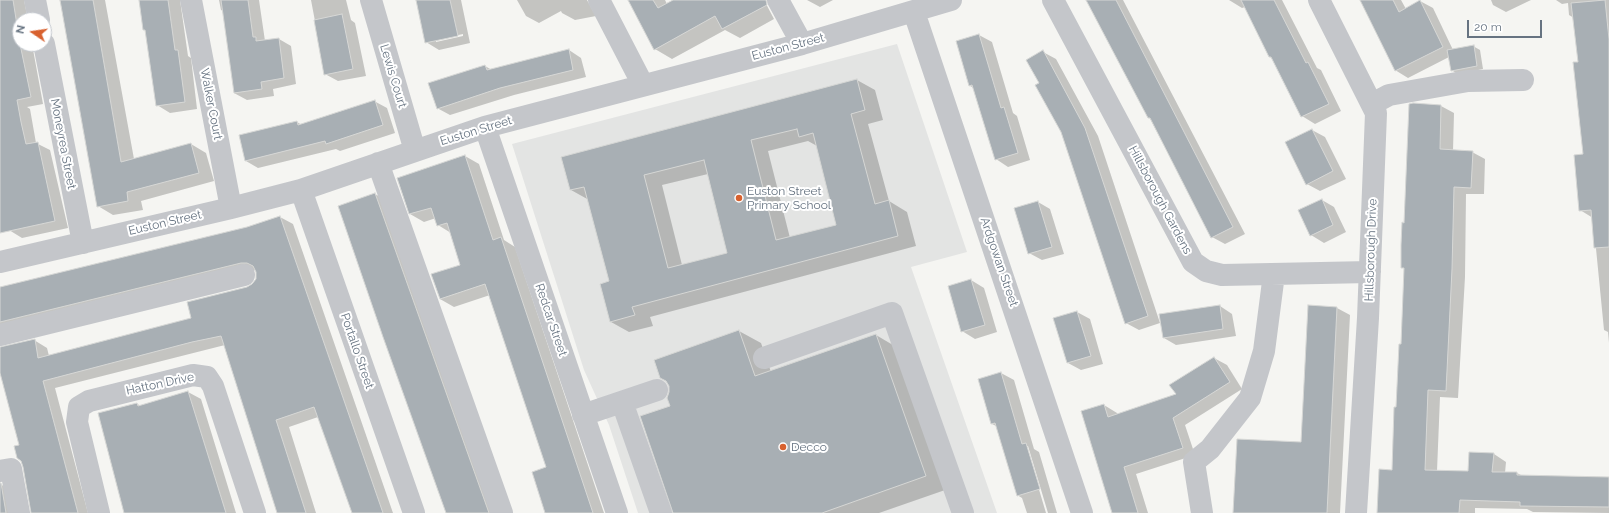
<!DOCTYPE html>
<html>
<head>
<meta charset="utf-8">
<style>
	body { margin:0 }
	#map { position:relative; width:1609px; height:513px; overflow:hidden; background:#f5f5f2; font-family:Raleway,sans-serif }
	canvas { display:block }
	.north { position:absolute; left:12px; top:12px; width:40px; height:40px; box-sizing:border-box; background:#fff; border:1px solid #c2c7cd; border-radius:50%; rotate:283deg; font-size:11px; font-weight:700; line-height:16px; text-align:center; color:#667381 }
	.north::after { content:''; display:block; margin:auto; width:14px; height:18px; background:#d8612f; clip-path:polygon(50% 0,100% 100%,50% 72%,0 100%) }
	.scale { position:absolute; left:1467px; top:20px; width:75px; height:18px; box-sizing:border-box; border:2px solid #667381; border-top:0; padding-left:5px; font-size:12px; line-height:14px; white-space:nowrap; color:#667381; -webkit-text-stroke:3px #fff; paint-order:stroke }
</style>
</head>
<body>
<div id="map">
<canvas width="1609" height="513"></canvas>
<div class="north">N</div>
<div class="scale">20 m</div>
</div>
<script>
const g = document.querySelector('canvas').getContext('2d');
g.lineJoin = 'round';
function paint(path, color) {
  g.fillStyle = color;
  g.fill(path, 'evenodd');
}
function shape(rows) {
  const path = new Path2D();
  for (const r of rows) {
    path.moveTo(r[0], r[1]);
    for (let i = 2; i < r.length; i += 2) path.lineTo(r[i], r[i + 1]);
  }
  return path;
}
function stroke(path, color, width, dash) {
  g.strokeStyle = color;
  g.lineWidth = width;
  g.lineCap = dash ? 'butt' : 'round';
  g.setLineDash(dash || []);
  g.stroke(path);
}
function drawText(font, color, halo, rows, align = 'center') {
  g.font = font + ' Raleway,sans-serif';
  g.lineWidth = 4;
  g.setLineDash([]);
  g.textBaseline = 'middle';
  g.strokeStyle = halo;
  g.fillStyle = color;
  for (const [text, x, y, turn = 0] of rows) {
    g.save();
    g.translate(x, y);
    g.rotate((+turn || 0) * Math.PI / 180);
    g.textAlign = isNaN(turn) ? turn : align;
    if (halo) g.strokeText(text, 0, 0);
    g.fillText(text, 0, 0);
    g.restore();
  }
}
paint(shape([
	[897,44,967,252,911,267,997,513,638,513,609,425,584,370,512,144]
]), '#e3e4e3');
paint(shape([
	[0,0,24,0,28,20,20,20,20,44,32,44,43,104,27,107,30,109,36,143,50,150,68,228,22,238,9,230,0,231],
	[61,0,105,0,134,159,191,144,206,153,214,181,141,201,143,210,113,215,98,206],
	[140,0,180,0,188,56,191,58,197,109,170,113,157,105,147,31],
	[219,0,259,0,265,41,279,39,291,46,296,84,273,89,274,96,247,100,234,93,223,11,221,10],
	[311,0,346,0,351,20,355,23,366,76,338,81,325,74],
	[417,0,461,0,470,43,439,50,426,42],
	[463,34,463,36,436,42,436,40],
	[517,0,587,0,596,16,575,20,562,13,561,11,539,23,526,16],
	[629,0,665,0,667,4,675,0,764,0,774,19,740,38,725,30,672,59,655,49],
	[807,0,833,0,820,7],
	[1088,0,1123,0,1245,234,1225,244,1212,237],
	[1229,0,1282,0,1317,68,1321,70,1341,111,1315,124,1302,116,1273,59,1270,57,1245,7,1242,8],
	[1360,0,1401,0,1406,9,1420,1,1433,8,1453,50,1473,46,1480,50,1483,69,1458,74,1451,70,1449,57,1408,78,1395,70],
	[1491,0,1531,0,1506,12,1493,5],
	[1556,0,1609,0,1609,343,1608,332,1604,330,1593,218,1580,210,1584,155,1579,63,1574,18,1569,15,1568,3,1562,4],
	[979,35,992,42,1013,113,1017,116,1030,160,1008,167,996,159,974,88,970,86],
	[569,50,581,58,586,77,514,95,450,115,437,108,485,66,492,70],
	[1043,52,1056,59,1098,136,1160,323,1139,330,1126,323,1062,131,1040,83],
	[857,80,875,90,883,120,868,124,889,201,907,212,916,246,650,317,653,326,629,332,611,322,610,282,589,200,571,190,563,158],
	[808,141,817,146,837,226,790,238,768,151],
	[708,174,728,253,682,265,662,185],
	[374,101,387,108,395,133,340,151,336,149,258,168,246,161,297,122,302,125],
	[1410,105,1441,106,1454,113,1453,151,1472,152,1485,159,1484,194,1466,194,1465,277,1458,398,1440,397,1437,471,1469,472,1494,454,1506,462,1505,473,1517,473,1523,476,1609,480,1609,513,1533,512,1527,509,1475,508,1475,513,1379,513,1393,471,1402,345,1405,269,1402,267,1405,224],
	[1312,130,1325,137,1346,179,1320,191,1307,184],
	[465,156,479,164,504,240,515,247,604,513,546,513,548,467,490,295,454,307,440,299,461,265,451,233,438,225,436,218,424,222,410,214,398,179],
	[375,194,388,201,498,513,447,513],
	[1322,200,1334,207,1346,232,1324,243,1311,235],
	[1038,202,1050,209,1064,254,1042,260,1029,253],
	[280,217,293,224,393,513,352,513,318,417,289,427,316,513,278,513,225,345,55,388,88,513,32,513,27,472,0,368,0,348,34,340,47,348,49,356,192,318,253,285,257,279,256,270,10,330,0,339,0,288,247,228],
	[971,280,984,288,997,332,975,339,962,331],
	[1220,306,1232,314,1236,336,1176,345,1164,338],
	[1337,308,1350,315,1340,513,1235,513,1302,443],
	[1077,312,1090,319,1103,364,1081,370,1068,363,1055,318],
	[739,331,761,343,771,372,876,335,898,348,948,489,879,513,674,513,671,407],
	[1214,358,1227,365,1242,389,1185,425,1195,455,1136,474,1148,513,1113,513,1104,405,1117,413,1117,415,1177,395],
	[1001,373,1014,380,1034,449,1039,452,1057,513,1048,513,1028,446,1026,446,1046,513,1027,513,1022,498,1017,495,996,426,992,424,979,379],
	[188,392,201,399,236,513,125,513,137,404,142,406],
	[0,484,14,492,17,513,0,513]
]), '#0003');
const building = shape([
	[0,0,13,0,20,44,31,97,17,100,21,122,26,144,38,142,55,221,0,233,0,0],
	[60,0,93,0,121,162,191,143,199,173,127,192,128,201,97,207,60,0],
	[139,0,168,0,175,50,178,50,185,102,156,106,145,30,143,30,139,0],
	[221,0,248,0,253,37,256,37,256,41,279,38,284,78,261,82,262,89,234,93,221,0],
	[416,0,450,0,458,36,425,43,416,0],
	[628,0,653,0,658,8,673,0,766,0,767,5,722,29,715,16,654,50,628,0],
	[1086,0,1116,0,1233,227,1211,238,1150,118,1148,118,1086,0],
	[1241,0,1274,0,1306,63,1308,62,1329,104,1301,117,1271,57,1269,57,1241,0],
	[1360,0,1393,0,1399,12,1420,0,1443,47,1395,71,1360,0],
	[1605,0,1609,39,1609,247,1594,248,1591,210,1579,211,1574,155,1583,154,1573,62,1578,62,1571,3,1605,0],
	[342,14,353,69,324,75,314,20,342,14],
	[979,34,1001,108,1004,107,1018,153,995,160,972,85,969,86,956,41,979,34],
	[1474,45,1477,66,1451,71,1447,50,1474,45],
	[569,49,573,70,500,88,437,109,428,83,485,65,487,70,569,49],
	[1043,50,1085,128,1148,316,1125,324,1061,132,1035,85,1039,83,1026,60,1043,50],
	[857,79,865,110,851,114,875,204,889,200,898,236,632,307,635,315,610,322,600,284,609,281,584,187,570,190,561,157,857,79],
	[797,129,799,137,813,133,836,225,776,240,751,140,797,129],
	[704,160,727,253,668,268,644,175,704,160],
	[375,100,383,125,326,144,325,141,245,161,239,135,297,121,298,125,375,100],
	[1413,103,1441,105,1440,149,1473,151,1471,188,1454,187,1452,269,1446,391,1428,390,1425,470,1468,471,1469,452,1494,453,1492,472,1517,472,1517,475,1609,477,1609,507,1520,506,1520,502,1460,500,1459,513,1377,513,1379,469,1392,470,1394,407,1396,407,1399,344,1401,344,1404,268,1401,268,1401,245,1402,222,1404,223,1409,104,1413,103],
	[1312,129,1333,171,1306,185,1285,142,1312,129],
	[465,155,493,240,501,237,593,513,545,513,532,472,546,467,485,284,440,299,431,274,460,265,447,223,437,226,431,208,409,214,397,178,465,155],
	[375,193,489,513,446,513,383,337,338,206,375,193],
	[1322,199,1333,225,1310,236,1298,210,1322,199],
	[1038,201,1052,247,1028,254,1014,208,1038,201],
	[280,216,383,513,352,513,314,407,276,420,306,513,277,513,221,336,192,342,43,381,78,513,31,513,23,467,21,461,17,458,14,446,19,445,0,373,0,347,35,339,38,358,191,318,187,302,247,287,252,284,256,279,256,272,253,266,247,263,241,263,0,322,0,287,247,227,280,216],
	[971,279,985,325,961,332,948,286,971,279],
	[1220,305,1223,329,1163,338,1159,314,1220,305],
	[1308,305,1337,307,1327,513,1233,513,1237,439,1301,442,1308,305],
	[1077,311,1091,356,1067,363,1053,318,1077,311],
	[739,330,755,376,876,334,926,476,822,513,673,513,640,416,670,406,667,398,669,392,669,386,666,381,660,378,654,360,739,330],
	[1214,357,1230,382,1173,418,1183,448,1124,467,1138,513,1112,513,1081,411,1104,404,1108,417,1176,394,1169,385,1214,357],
	[1001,372,1022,444,1026,443,1040,489,1017,496,995,423,991,424,978,379,1001,372],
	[188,391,226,513,124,513,98,413,137,403,138,406,188,391],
	[0,483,1,483,6,513,0,513,0,483]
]);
paint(building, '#a8afb4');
stroke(building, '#d6d7d5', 1);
stroke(shape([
	[35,0,39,20],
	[191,0,231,208],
	[371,0,415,151],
	[599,0,643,85],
	[778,0,802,44],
	[1053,0,1193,262,1206,271,1222,275,1370,272],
	[1319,0,1376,113,1368,318,1356,513],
	[914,12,1082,513],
	[44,44,83,243],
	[1372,104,1389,95,1468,81,1523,80],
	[485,127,617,513],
	[378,163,502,513],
	[301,190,414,513],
	[0,262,231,208,301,190,485,127,802,44,951,0],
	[0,335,244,275],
	[764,358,892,313,963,513],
	[622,402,661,513],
	[583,415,657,390],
	[0,471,11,469,19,513],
	[99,513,77,422,79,407,89,401,193,375,207,377,213,386,255,513],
	[1202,513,1194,462,1210,449,1250,398,1264,351,1274,274]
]), '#c4c6ca', 22);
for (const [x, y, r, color] of [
	[739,198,4,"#d8612f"],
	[783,447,4,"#d8612f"]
]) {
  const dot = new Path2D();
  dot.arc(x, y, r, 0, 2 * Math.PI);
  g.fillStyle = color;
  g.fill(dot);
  stroke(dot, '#fff', 1.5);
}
drawText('12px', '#667381', '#fff', [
	["Euston Street",788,47,-15],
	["Lewis Court",393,76,73],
	["Walker Court",211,104,79],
	["Euston Street",476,131,-17],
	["Moneyrea Street",63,144,79],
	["Hillsborough Gardens",1160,200,62],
	["Euston Street",165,223,-13],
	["Hillsborough Drive",1371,250,-88],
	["Ardgowan Street",999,262,71],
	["Redcar Street",551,320,71],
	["Portallo Street",357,351,71],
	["Hatton Drive",160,384,-12]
]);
drawText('12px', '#667381', '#fff', [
	["Euston Street",747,191],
	["Primary School",747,205],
	["Decco",791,447]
], 'left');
</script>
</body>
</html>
